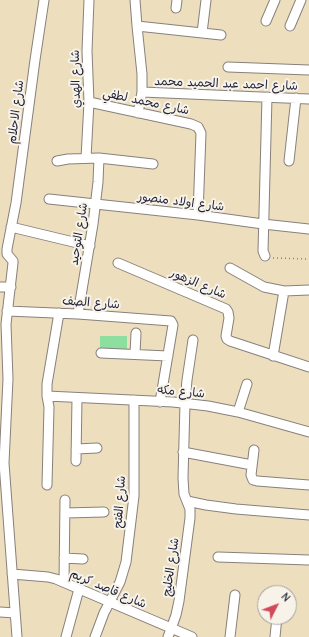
<!DOCTYPE html>
<html>
<head>
<meta charset="utf-8">
<style>
	body { margin:0 }
	#map { position:relative; width:309px; height:637px; overflow:hidden; background:#eddfbe; font-family:"Comic Neue",sans-serif }
	canvas { display:block }
	.north { position:absolute; left:257px; top:585px; width:40px; height:40px; box-sizing:border-box; background:#f7f3e8; border:1px solid #a29fa3; border-radius:50%; rotate:48deg; font-size:11px; font-weight:700; line-height:16px; text-align:center; color:#22223b }
	.north::after { content:''; display:block; margin:auto; width:14px; height:18px; background:#d1495b; clip-path:polygon(50% 0,100% 100%,50% 72%,0 100%) }
</style>
</head>
<body>
<div id="map">
<canvas width="309" height="637"></canvas>
<div class="north">N</div>
</div>
<script>
const g = document.querySelector('canvas').getContext('2d');
g.lineJoin = 'round';
function paint(path, color) {
  g.fillStyle = color;
  g.fill(path, 'evenodd');
}
function shape(rows) {
  const path = new Path2D();
  for (const r of rows) {
    path.moveTo(r[0], r[1]);
    for (let i = 2; i < r.length; i += 2) path.lineTo(r[i], r[i + 1]);
  }
  return path;
}
function stroke(path, color, width, dash) {
  g.strokeStyle = color;
  g.lineWidth = width;
  g.lineCap = dash ? 'butt' : 'round';
  g.setLineDash(dash || []);
  g.stroke(path);
}
function drawText(font, color, halo, rows, align = 'center') {
  g.font = font + ' "Comic Neue","Playpen Sans Arabic",sans-serif';
  g.lineWidth = 4;
  g.setLineDash([]);
  g.textBaseline = 'middle';
  g.strokeStyle = halo;
  g.fillStyle = color;
  for (const [text, x, y, turn = 0] of rows) {
    g.save();
    g.translate(x, y);
    g.rotate((+turn || 0) * Math.PI / 180);
    g.textAlign = isNaN(turn) ? turn : align;
    if (halo) g.strokeText(text, 0, 0);
    g.fillText(text, 0, 0);
    g.restore();
  }
}
paint(shape([
	[100,336,127,336,127,350,100,350]
]), '#8ddf9f');
const minor = shape([
	[135,0,137,26,142,74,142,92,138,113],
	[176,8,177,0],
	[266,21,275,0],
	[137,26,221,35],
	[290,26,301,0],
	[202,33,206,0],
	[228,67,309,70],
	[142,92,309,99],
	[89,102,191,124,198,127,201,133,198,215],
	[86,158,89,102,87,51,89,0],
	[57,161,68,159,99,158,153,164],
	[289,161,296,98],
	[49,199,198,215,263,224,309,229],
	[11,227,90,246],
	[265,256,263,251,267,97],
	[118,263,226,309,228,312,229,318,226,336,227,339,230,341,309,367],
	[230,268,264,287,284,291,309,290],
	[0,287,11,287],
	[7,311,78,314,171,321,173,325,160,402],
	[78,314,93,224,98,182,99,158],
	[101,353,168,356],
	[135,354,136,333],
	[273,356,284,291],
	[47,396,173,402,208,406,238,412,309,432],
	[238,412,247,384],
	[76,449,97,448],
	[254,450,251,475,253,480,257,481,309,485],
	[183,452,252,465],
	[76,461,77,398],
	[47,485,49,407,47,396,47,384,59,313],
	[187,501,206,505,236,509,309,515],
	[65,513,104,512],
	[218,557,309,560],
	[64,558,83,559],
	[12,574,48,577,56,579,192,637],
	[64,582,65,500],
	[0,612,15,613],
	[17,637,4,463,8,379,6,324,13,263,13,261,7,254,7,249,16,203,35,60,44,0],
	[66,637,79,589],
	[95,637,104,613,120,582,126,562,134,496,134,400],
	[168,637,176,615,179,601,190,518,190,509,184,494,183,478,185,403,187,380,193,340],
	[230,637,235,595],
	[275,637,277,617]
]);
stroke(minor, '#88807c', 11);
stroke(shape([
	[273,258,309,259]
]), '#88807c', 1.5, [1, 3]);
stroke(minor, '#fff', 9);
drawText('12px', '#22223b', '#f7f3e8', [
	["شارع الهدي",76,79,-91],
	["شارع احمد عبد الحميد محمد",226,84,2],
	["شارع محمد لطفي",146,102,12],
	["شارع الاحلام",16,112,-83],
	["شارع اولاد منصور",181,202,7],
	["شارع التوحيد",79,234,-81],
	["شارع الزهور",198,284,23],
	["شارع الصف",91,303,4],
	["شارع مكه",181,392,5],
	["شارع الفتح",120,502,-86],
	["شارع الخليج",171,567,-82],
	["شارع قاصد كريم",108,589,23]
]);
</script>
</body>
</html>
